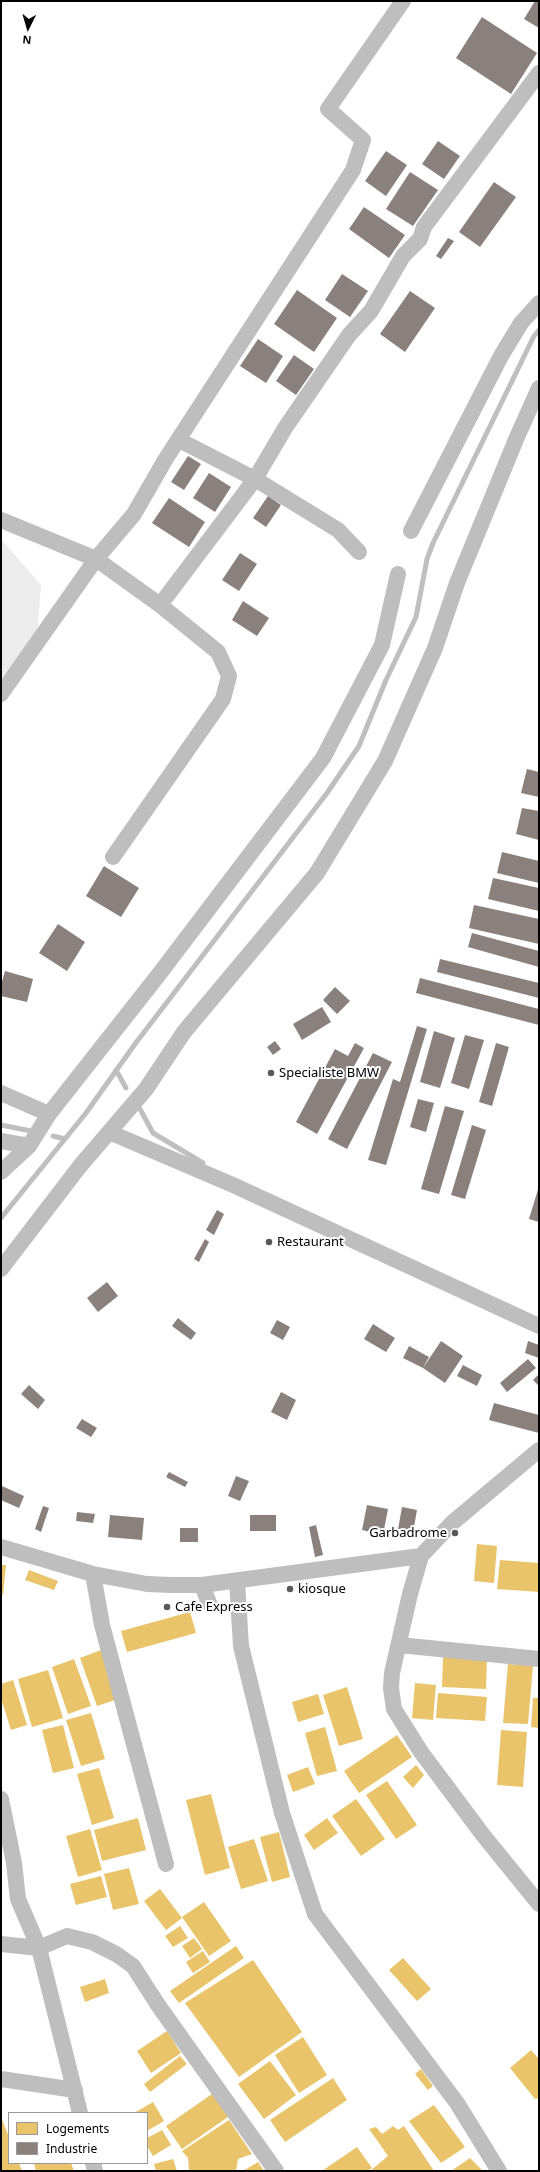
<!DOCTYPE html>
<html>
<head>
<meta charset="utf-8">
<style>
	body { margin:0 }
	#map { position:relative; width:540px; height:2172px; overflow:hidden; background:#fff; font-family:"Noto Sans",sans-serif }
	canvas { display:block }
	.frame { position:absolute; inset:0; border:2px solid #000; pointer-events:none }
	.legend { position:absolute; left:8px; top:2112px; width:140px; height:52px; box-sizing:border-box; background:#fff; border:1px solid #999; margin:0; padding:5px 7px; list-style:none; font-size:12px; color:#000 }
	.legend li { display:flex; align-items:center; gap:8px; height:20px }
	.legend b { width:20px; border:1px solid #999 }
	.north { position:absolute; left:8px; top:8px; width:40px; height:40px; -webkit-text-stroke:3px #fff; paint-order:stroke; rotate:185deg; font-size:11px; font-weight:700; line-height:16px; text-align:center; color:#000 }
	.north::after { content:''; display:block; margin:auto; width:14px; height:18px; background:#000; clip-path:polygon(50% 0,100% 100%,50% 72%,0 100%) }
</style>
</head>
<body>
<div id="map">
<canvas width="540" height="2172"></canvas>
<div class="frame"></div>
<ul class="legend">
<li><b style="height:11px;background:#e9c46a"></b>Logements</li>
<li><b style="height:11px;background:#8a817c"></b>Industrie</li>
</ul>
<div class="north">N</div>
</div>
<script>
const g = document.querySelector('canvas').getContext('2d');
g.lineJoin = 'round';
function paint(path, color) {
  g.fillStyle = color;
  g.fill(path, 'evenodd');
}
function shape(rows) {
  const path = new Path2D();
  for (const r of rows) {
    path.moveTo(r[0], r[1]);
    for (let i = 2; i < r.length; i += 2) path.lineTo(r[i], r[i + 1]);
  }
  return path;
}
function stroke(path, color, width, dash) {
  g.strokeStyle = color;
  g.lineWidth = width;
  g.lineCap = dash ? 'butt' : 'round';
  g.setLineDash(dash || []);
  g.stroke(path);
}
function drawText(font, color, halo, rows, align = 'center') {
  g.font = font + ' "Noto Sans",sans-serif';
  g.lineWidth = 4;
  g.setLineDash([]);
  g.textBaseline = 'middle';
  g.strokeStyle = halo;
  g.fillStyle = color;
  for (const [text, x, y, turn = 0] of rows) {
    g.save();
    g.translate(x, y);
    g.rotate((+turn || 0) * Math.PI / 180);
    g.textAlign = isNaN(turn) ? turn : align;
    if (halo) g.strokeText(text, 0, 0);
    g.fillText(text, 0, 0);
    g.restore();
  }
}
paint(shape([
	[1,539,41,585,37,637,1,678]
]), '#ececec');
paint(shape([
	[477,1544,497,1546,494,1583,474,1581],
	[500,1560,539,1563,539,1592,497,1589],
	[1,1565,6,1565,3,1595,1,1595],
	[29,1570,58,1581,54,1590,25,1580],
	[190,1612,196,1633,127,1652,121,1631],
	[101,1650,118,1699,97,1706,80,1658],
	[443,1657,487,1659,486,1689,442,1687],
	[74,1659,91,1706,68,1714,52,1667],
	[508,1664,533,1666,528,1724,503,1723],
	[48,1670,63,1718,32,1727,18,1679],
	[13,1680,27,1725,11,1730,1,1698,1,1684],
	[415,1683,436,1685,433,1720,412,1718],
	[347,1687,363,1739,339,1746,323,1695],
	[438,1693,487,1697,485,1721,436,1718],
	[318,1694,324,1714,298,1722,292,1702],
	[533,1698,539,1698,539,1728,531,1727],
	[91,1713,105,1759,81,1766,66,1720],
	[63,1725,74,1768,53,1773,42,1730],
	[325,1727,337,1771,317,1776,305,1733],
	[501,1730,527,1732,523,1787,497,1785],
	[397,1735,412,1757,359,1793,344,1771],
	[416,1765,424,1775,413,1788,403,1777],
	[308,1767,315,1784,293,1792,287,1775],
	[99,1768,114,1818,92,1825,77,1774],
	[387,1781,417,1825,396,1839,366,1795],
	[211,1794,230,1868,205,1875,186,1800],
	[356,1799,385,1839,361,1856,332,1816],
	[138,1818,146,1850,102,1861,94,1830],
	[327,1818,338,1833,314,1850,304,1835],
	[90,1829,102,1870,78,1877,66,1836],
	[279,1832,290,1877,272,1882,260,1837],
	[254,1839,268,1881,241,1889,228,1847],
	[129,1868,139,1904,113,1910,104,1874],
	[101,1876,107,1897,76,1905,70,1884],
	[160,1889,182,1918,166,1930,144,1901],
	[204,1902,231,1941,209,1956,182,1917],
	[180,1926,188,1938,173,1947,165,1936],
	[194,1938,202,1949,190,1958,182,1946],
	[236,1946,244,1958,179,2003,170,1991],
	[203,1951,210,1962,193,1973,186,1962],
	[403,1958,431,1989,417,2001,389,1970],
	[253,1960,302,2032,239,2077,185,2003],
	[105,1979,109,1993,85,2002,80,1987],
	[167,2031,181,2053,151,2073,137,2051],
	[303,2037,327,2075,299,2093,275,2055],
	[531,2050,539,2059,539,2098,535,2099,510,2068],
	[180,2056,187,2064,150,2092,144,2084],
	[270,2061,296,2095,264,2119,238,2084],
	[421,2069,433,2086,428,2090,415,2074],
	[333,2078,347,2100,285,2142,270,2120],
	[212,2094,228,2117,182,2149,166,2126],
	[153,2102,164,2121,147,2131,147,2113,134,2113],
	[434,2105,465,2147,441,2163,409,2121],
	[1,2117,9,2137,9,2163,19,2163,22,2171,1,2171],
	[229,2120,252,2154,238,2159,236,2171,189,2171,188,2158,182,2151],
	[393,2126,398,2130,404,2126,434,2171,370,2171,388,2156,369,2129,376,2127,382,2134],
	[162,2130,171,2145,153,2156,147,2146,147,2138],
	[357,2147,372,2168,367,2171,322,2171],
	[470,2158,483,2171,451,2171],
	[173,2159,177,2171,156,2171,154,2164],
	[258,2162,264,2171,243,2171],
	[34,2163,71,2163,74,2171,36,2171]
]), '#e9c46a');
paint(shape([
	[535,1,539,1,539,28,524,19],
	[482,17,537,53,511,94,456,58],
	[438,141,460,156,444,179,422,164],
	[386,151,407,165,386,196,365,181],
	[410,172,438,190,413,226,386,209],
	[494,182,516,197,480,247,459,232],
	[364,207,405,235,389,258,349,229],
	[448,238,454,241,441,259,436,256],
	[342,274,368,291,350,317,325,300],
	[297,290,337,318,314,352,274,324],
	[410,291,435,308,405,352,380,334],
	[258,339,283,356,266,383,240,366],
	[294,355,314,369,296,395,276,381],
	[188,456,201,464,184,490,171,482],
	[209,473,231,487,215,512,193,498],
	[268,496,281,505,266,527,253,518],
	[169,498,205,522,189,547,152,523],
	[240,553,257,564,239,591,222,580],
	[243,601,269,618,257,636,232,620],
	[527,769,539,772,539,797,521,793],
	[522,808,539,811,539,840,516,834],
	[502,852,539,861,539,883,497,873],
	[104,866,139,888,121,917,86,896],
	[493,878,539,888,539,911,488,899],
	[474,905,539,919,539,944,469,928],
	[58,924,85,942,67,971,39,953],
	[472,933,539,951,539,967,468,947],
	[440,959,539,983,539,998,437,972],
	[5,971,33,979,27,1002,1,996,1,985],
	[420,978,539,1009,539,1025,416,993],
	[335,987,350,1001,337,1014,323,1000],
	[322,1007,331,1022,302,1040,293,1024],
	[417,1026,427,1029,386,1165,368,1160,393,1079,400,1082],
	[434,1031,455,1038,440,1088,420,1082],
	[465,1035,484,1040,469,1089,451,1083],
	[275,1041,281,1049,273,1055,267,1047],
	[355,1043,364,1048,317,1134,296,1122,335,1049,348,1056],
	[496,1043,509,1047,492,1106,479,1102],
	[373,1053,392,1062,347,1149,328,1139],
	[418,1099,434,1103,426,1132,410,1127],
	[445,1106,464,1111,439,1194,421,1189],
	[472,1125,486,1130,465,1199,451,1195],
	[539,1186,539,1222,529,1219],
	[217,1210,224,1214,214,1235,206,1230],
	[205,1239,209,1242,199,1262,194,1259],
	[107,1282,118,1296,98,1312,87,1298],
	[178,1318,196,1333,191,1340,172,1326],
	[277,1320,290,1327,283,1340,270,1333],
	[373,1324,395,1338,386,1352,364,1339],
	[441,1341,463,1356,445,1383,423,1368],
	[528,1341,539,1345,539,1358,525,1353],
	[409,1346,429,1357,423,1368,403,1358],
	[528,1359,536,1368,507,1392,500,1383],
	[463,1365,482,1375,477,1386,457,1376],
	[539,1374,539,1386,533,1380],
	[29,1385,45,1400,38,1409,21,1394],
	[281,1392,296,1400,287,1420,271,1412],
	[494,1403,539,1415,539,1433,489,1420],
	[82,1419,97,1428,91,1437,76,1428],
	[169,1472,188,1482,185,1487,166,1477],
	[236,1476,249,1481,240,1501,228,1496],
	[2,1486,24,1496,19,1508,1,1500],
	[367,1505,388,1509,383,1535,362,1530],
	[43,1506,49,1508,41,1532,35,1529],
	[402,1507,417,1510,412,1538,397,1535],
	[77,1512,95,1514,93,1523,76,1521],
	[110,1515,144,1518,142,1540,108,1537],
	[250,1515,276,1515,276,1531,250,1531],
	[316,1525,323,1555,315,1557,309,1527],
	[180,1528,198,1528,198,1542,180,1542]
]), '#8a817c');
stroke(shape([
	[116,1070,126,1088],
	[140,1109,153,1133,203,1163],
	[1,1125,31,1131],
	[53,1136,65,1139],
	[1,1218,86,1113,135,1044,327,793,359,746,386,680,416,617,427,559,433,543,534,336,539,330]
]), '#bfbfbf', 5);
stroke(shape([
	[179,440,255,479,285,428,349,335,371,311,403,256,420,239,424,227,539,73],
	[1,520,96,559,160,605,218,652,229,676,223,699,113,857],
	[411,531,501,356,521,323,539,303],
	[160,605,255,479,338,530,359,552],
	[1,694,96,559,134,514,165,460,353,170,363,140,328,109,403,1],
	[1,1093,49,1114],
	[109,1132,233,1185,539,1326],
	[1,1141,29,1146,49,1114,160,973,323,758,382,645,398,574],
	[1,1172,29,1146],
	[1,1269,80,1166,146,1089,184,1032,317,873,385,761,435,648,457,583,517,437,539,388],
	[539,1450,452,1523,421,1556,410,1594,392,1673,391,1688,394,1709,421,1752,483,1835,539,1904],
	[1,1547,93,1574,147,1584,171,1585,202,1585,421,1556],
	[93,1574,102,1625,166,1864],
	[237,1581,241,1646,282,1813,315,1914,457,2103,499,2171],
	[202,1585,209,1603],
	[399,1645,539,1659],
	[1,1799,14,1863,18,1899,39,1948,80,2113],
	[1,1944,39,1948,67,1936,92,1942,116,1954,133,1966,158,2005,276,2171],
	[1,2079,75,2090],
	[93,2163,95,2171]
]), '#bebebe', 16);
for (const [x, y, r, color] of [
	[271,1073,4,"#595959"],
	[269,1242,4,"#595959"],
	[455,1533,4,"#595959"],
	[290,1589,4,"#595959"],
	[167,1607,4,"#595959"]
]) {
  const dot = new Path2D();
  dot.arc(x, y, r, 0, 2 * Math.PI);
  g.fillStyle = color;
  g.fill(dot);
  stroke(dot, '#fff', 1.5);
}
drawText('13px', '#000', '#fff', [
	["Specialiste BMW",279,1073],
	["Restaurant",277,1242],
	["Garbadrome",447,1533,"right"],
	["kiosque",298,1589],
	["Cafe Express",175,1607]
], 'left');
</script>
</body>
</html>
